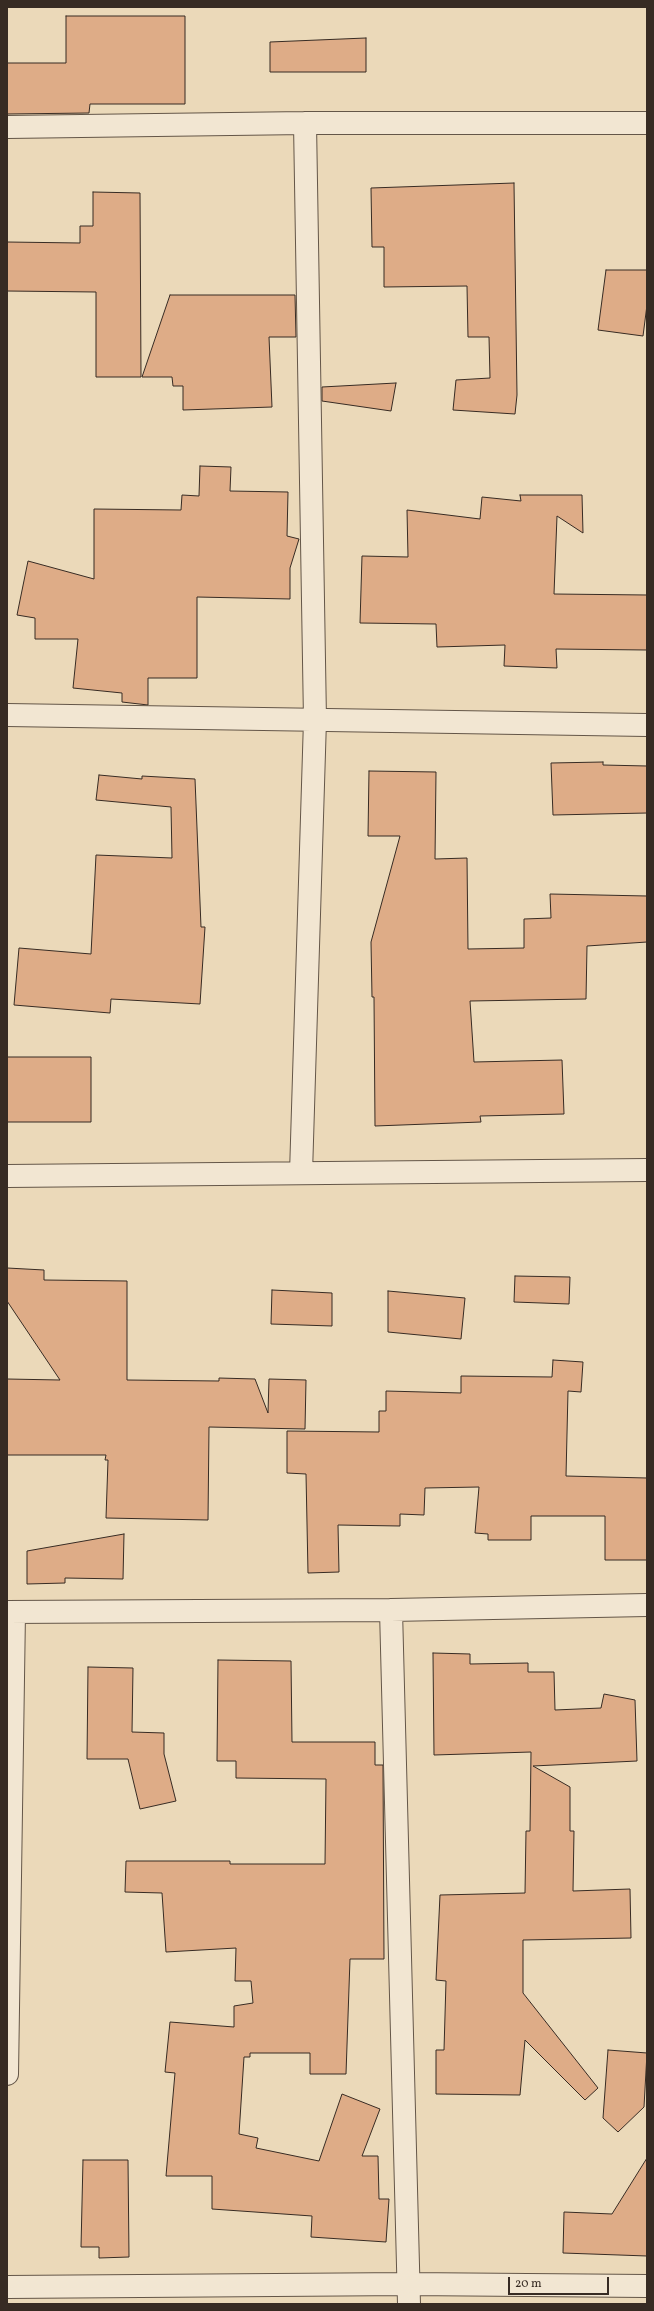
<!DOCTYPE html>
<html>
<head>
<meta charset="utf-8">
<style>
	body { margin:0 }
	#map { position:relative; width:654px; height:2311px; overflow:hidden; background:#ebd9b9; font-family:Vollkorn,serif }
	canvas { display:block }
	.frame { position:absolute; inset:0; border:8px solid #372b23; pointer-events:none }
	.scale { position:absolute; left:508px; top:2277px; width:101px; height:18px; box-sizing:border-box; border:2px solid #372b23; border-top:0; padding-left:5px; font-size:12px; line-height:14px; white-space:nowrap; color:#372b23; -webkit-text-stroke:3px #f2e6d2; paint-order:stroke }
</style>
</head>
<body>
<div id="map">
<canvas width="654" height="2311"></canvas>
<div class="frame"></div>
<div class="scale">20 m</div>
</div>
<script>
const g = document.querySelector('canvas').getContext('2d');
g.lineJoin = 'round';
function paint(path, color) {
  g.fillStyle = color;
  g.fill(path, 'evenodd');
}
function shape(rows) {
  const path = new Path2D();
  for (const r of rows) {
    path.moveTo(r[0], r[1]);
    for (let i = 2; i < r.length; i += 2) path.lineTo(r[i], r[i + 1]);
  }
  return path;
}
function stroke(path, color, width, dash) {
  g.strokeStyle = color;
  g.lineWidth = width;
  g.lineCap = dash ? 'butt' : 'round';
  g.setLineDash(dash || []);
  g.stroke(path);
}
const building = shape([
	[66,16,185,16,185,104,90,104,89,113,7,114,7,63,66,63,66,16],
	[366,38,366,72,270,72,270,42,366,38],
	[514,183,517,395,515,414,453,410,456,380,490,378,489,337,468,337,467,286,384,287,384,247,372,247,371,188,514,183],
	[93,192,140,193,141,377,96,377,96,292,7,291,7,242,80,243,80,226,93,226,93,192],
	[606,270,647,270,647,305,643,336,598,330,606,270],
	[170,295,295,295,296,337,269,337,272,407,183,410,183,386,173,386,172,377,142,377,170,295],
	[396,383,391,411,322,401,322,387,396,383],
	[200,466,231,467,230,491,288,492,287,536,299,539,290,568,290,599,197,597,197,678,148,678,148,705,122,702,122,693,73,688,78,639,35,639,35,618,17,615,28,561,94,579,94,509,181,510,182,495,199,496,200,466],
	[520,495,582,495,583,533,557,516,554,594,647,595,647,650,556,649,557,668,504,666,505,645,437,647,436,624,360,623,362,556,408,557,407,510,480,519,482,497,521,501,520,495],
	[603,762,603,765,647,766,647,813,553,815,551,763,603,762],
	[369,771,436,772,435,859,467,858,468,949,524,948,524,919,551,918,550,894,647,896,647,942,587,946,586,999,470,1001,474,1062,562,1060,564,1114,480,1116,481,1122,375,1126,374,997,372,997,371,942,400,836,368,836,369,771],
	[99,775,142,779,142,776,195,779,201,927,205,927,200,1004,111,999,110,1013,14,1005,19,948,91,954,96,855,172,858,171,807,96,800,99,775],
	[7,1057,91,1057,91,1122,7,1122,7,1057],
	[7,1268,44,1270,44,1280,127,1281,127,1380,219,1381,219,1378,255,1379,268,1413,269,1379,306,1380,305,1429,209,1427,208,1520,106,1518,108,1460,105,1460,106,1455,7,1455,7,1379,60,1380,7,1301,7,1268],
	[515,1276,570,1277,569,1304,514,1302,515,1276],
	[272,1290,332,1293,332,1326,271,1324,272,1290],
	[388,1291,465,1298,461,1339,388,1332,388,1291],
	[553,1360,583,1362,581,1392,568,1391,566,1476,647,1478,647,1560,605,1560,605,1516,531,1516,531,1540,488,1540,488,1534,475,1533,479,1487,425,1488,424,1515,400,1514,400,1526,338,1525,339,1572,308,1573,306,1474,287,1473,287,1431,379,1432,379,1411,386,1411,386,1391,461,1393,461,1376,552,1377,553,1360],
	[124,1534,123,1579,65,1578,65,1583,27,1584,27,1551,124,1534],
	[433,1653,470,1654,470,1664,528,1663,528,1672,554,1672,555,1710,601,1708,604,1694,635,1700,637,1761,533,1766,570,1787,570,1831,574,1831,573,1891,630,1889,631,1938,523,1940,523,1993,598,2088,585,2100,525,2040,520,2095,436,2094,436,2050,444,2050,446,1981,436,1980,440,1895,525,1893,526,1831,530,1831,531,1752,434,1755,433,1653],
	[218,1660,291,1661,292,1742,375,1742,375,1765,383,1765,384,1959,350,1959,346,2074,310,2074,310,2053,250,2053,250,2057,244,2057,239,2134,258,2138,256,2148,319,2161,342,2094,380,2109,362,2156,378,2156,379,2199,389,2199,386,2242,311,2237,312,2216,212,2209,212,2176,166,2176,175,2073,165,2072,170,2022,234,2027,234,2006,253,2003,251,1981,235,1981,236,1948,166,1952,162,1893,125,1892,126,1861,230,1861,230,1864,325,1864,326,1779,236,1778,236,1761,217,1761,218,1660],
	[88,1667,133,1668,132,1732,164,1733,164,1754,176,1801,140,1809,128,1759,87,1759,88,1667],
	[608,2050,647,2053,644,2107,618,2132,603,2118,608,2050],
	[647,2158,647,2256,563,2253,564,2212,612,2214,647,2158],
	[83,2160,128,2160,129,2257,99,2258,99,2247,81,2247,83,2160]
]);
paint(building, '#deac87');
stroke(building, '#372b23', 1);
const minor = shape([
	[7,127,305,123,647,123],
	[7,715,647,725],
	[301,1173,315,720,305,123],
	[7,1176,647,1170],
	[391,1610,409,2304],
	[7,1612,391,1610,647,1605],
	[7,2074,14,1612],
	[7,2287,408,2284,647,2286]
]);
stroke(minor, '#645648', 24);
stroke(minor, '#f2e6d2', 22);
</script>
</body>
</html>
